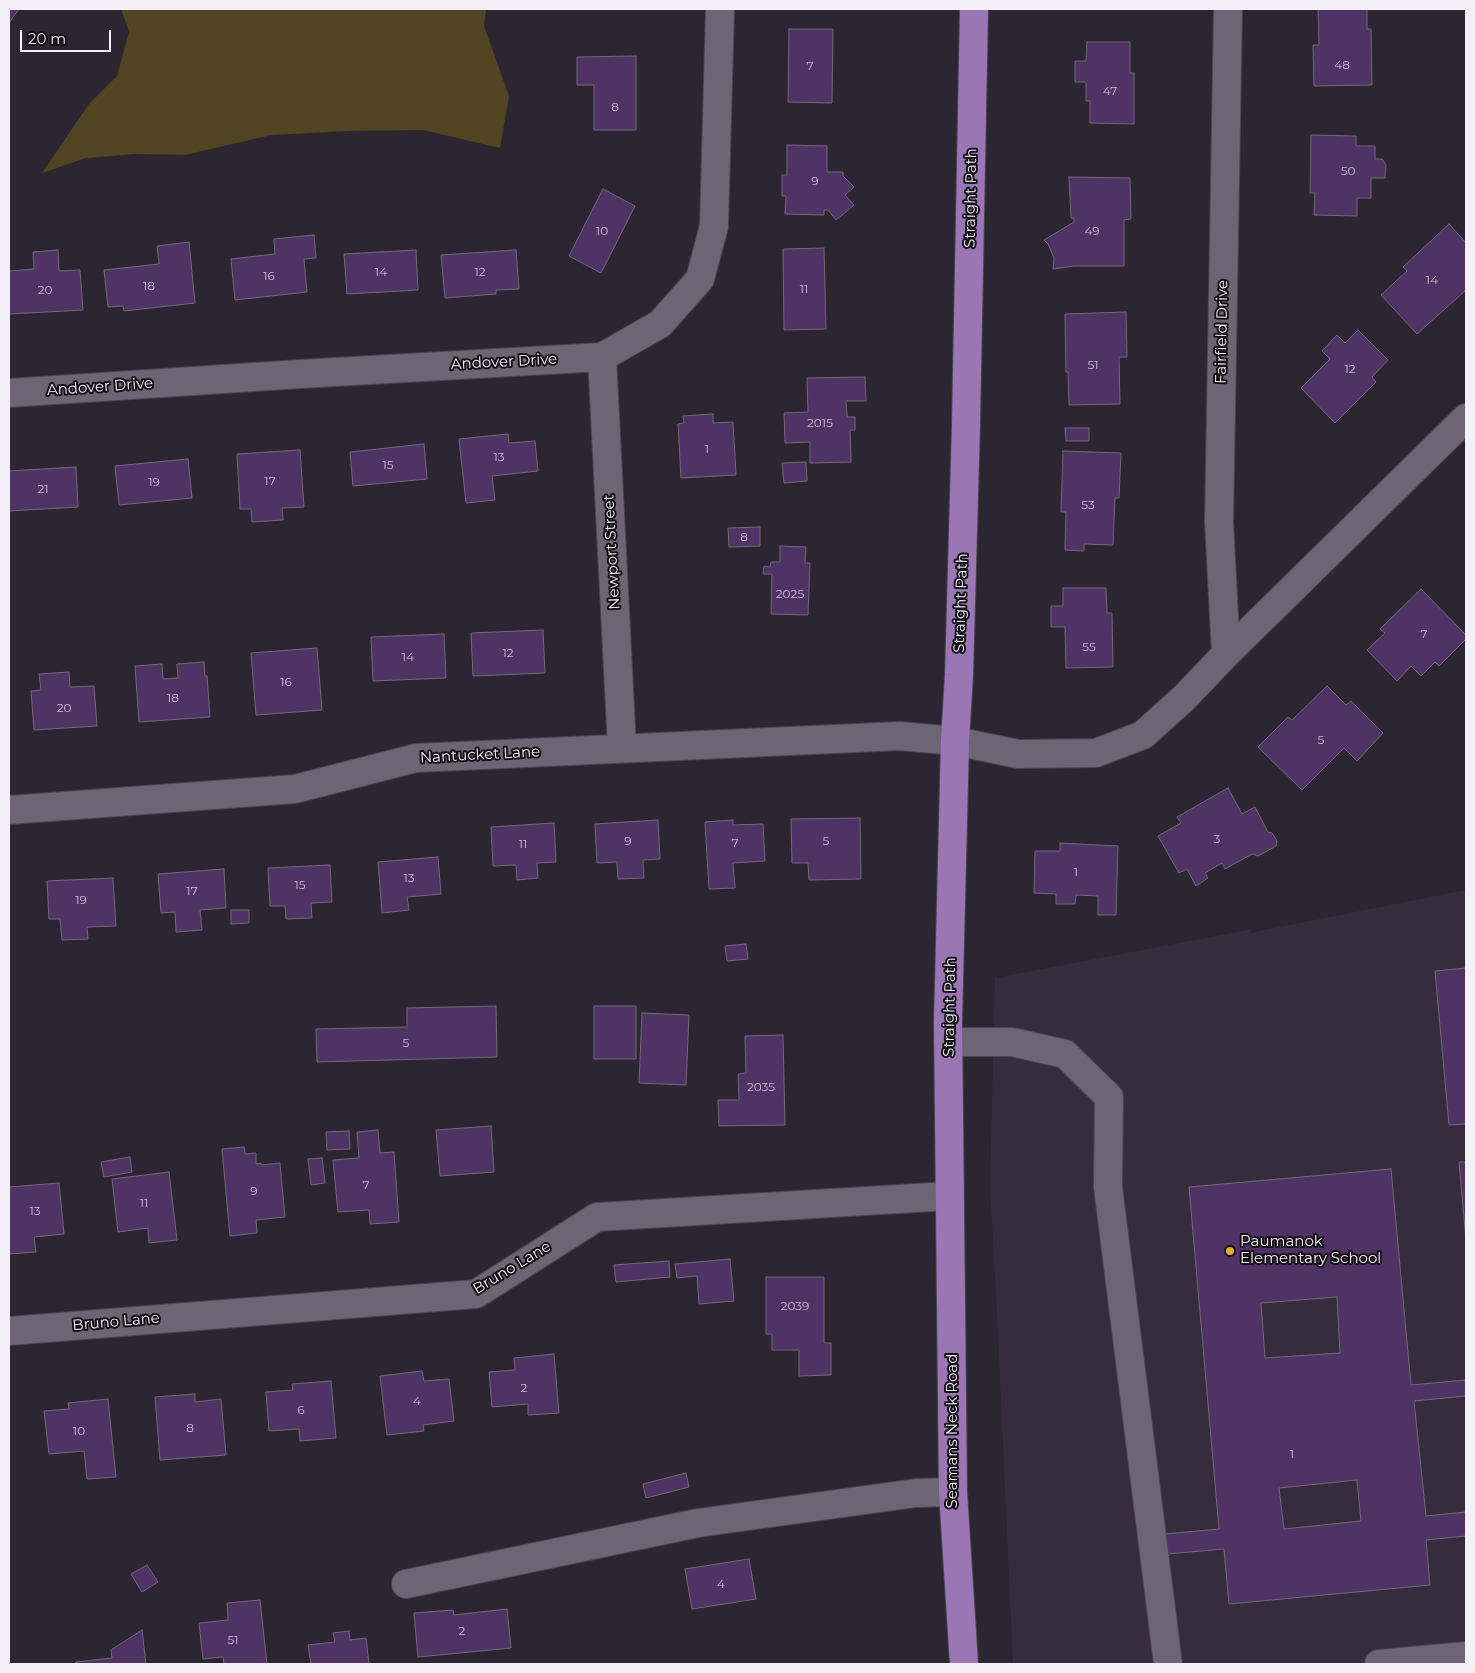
<!DOCTYPE html>
<html>
<head>
<meta charset="utf-8">
<style>
	body { margin:0 }
	#map { position:relative; width:1475px; height:1673px; overflow:hidden; background:#2c2632; font-family:Montserrat,sans-serif }
	canvas { display:block }
	.frame { position:absolute; inset:0; border:10px solid #f4f0f9; pointer-events:none }
	.scale { position:absolute; left:20px; top:30px; width:91px; height:22px; box-sizing:border-box; border:2px solid #f4f0f9; border-top:0; padding-left:6px; font-size:15px; line-height:18px; white-space:nowrap; color:#f4f0f9; -webkit-text-stroke:4px #131016; paint-order:stroke }
</style>
</head>
<body>
<div id="map">
<canvas width="1475" height="1673"></canvas>
<div class="frame"></div>
<div class="scale">20 m</div>
</div>
<script>
const g = document.querySelector('canvas').getContext('2d');
g.lineJoin = 'round';
function paint(path, color) {
  g.fillStyle = color;
  g.fill(path, 'evenodd');
}
function shape(rows) {
  const path = new Path2D();
  for (const r of rows) {
    path.moveTo(r[0], r[1]);
    for (let i = 2; i < r.length; i += 2) path.lineTo(r[i], r[i + 1]);
  }
  return path;
}
function stroke(path, color, width, dash) {
  g.strokeStyle = color;
  g.lineWidth = width;
  g.lineCap = dash ? 'butt' : 'round';
  g.setLineDash(dash || []);
  g.stroke(path);
}
function drawText(font, color, halo, rows, align = 'center') {
  g.font = font + ' Montserrat,sans-serif';
  g.lineWidth = 4;
  g.setLineDash([]);
  g.textBaseline = 'middle';
  g.strokeStyle = halo;
  g.fillStyle = color;
  for (const [text, x, y, turn = 0] of rows) {
    g.save();
    g.translate(x, y);
    g.rotate((+turn || 0) * Math.PI / 180);
    g.textAlign = isNaN(turn) ? turn : align;
    if (halo) g.strokeText(text, 0, 0);
    g.fillText(text, 0, 0);
    g.restore();
  }
}
paint(shape([
	[1466,890,1466,1664,1013,1664,997,1313,990,1189,995,978,1253,929,1249,933]
]), '#362c3e');
paint(shape([
	[121,9,486,9,484,26,509,96,500,148,423,130,349,131,271,135,185,155,135,154,86,158,42,173,89,104,117,76,129,32]
]), '#514420');
const building = shape([
	[9,9,19,9,9,23,9,9],
	[1318,9,1367,9,1367,29,1371,29,1372,85,1314,86,1313,45,1319,45,1318,9],
	[789,29,833,29,832,103,788,102,789,29],
	[1087,42,1130,42,1130,73,1134,73,1134,124,1090,123,1090,101,1086,101,1086,82,1075,82,1075,61,1086,61,1087,42],
	[636,56,636,130,594,130,594,85,577,85,577,57,636,56],
	[1311,135,1356,136,1356,146,1375,146,1375,159,1382,159,1386,165,1385,178,1371,178,1371,198,1357,198,1357,216,1314,215,1315,193,1310,193,1311,135],
	[787,145,827,146,827,172,843,172,843,176,854,187,845,195,854,205,836,220,828,210,824,210,824,215,785,214,786,196,782,196,782,175,787,175,787,145],
	[1069,177,1130,178,1131,219,1124,220,1124,266,1074,266,1053,269,1054,258,1048,244,1044,240,1074,222,1074,218,1071,218,1069,177],
	[603,189,635,206,601,273,569,256,603,189],
	[1449,224,1466,243,1466,290,1417,334,1381,295,1407,271,1403,267,1449,224],
	[314,235,316,258,304,259,307,292,235,300,231,259,275,254,274,239,314,235],
	[189,242,195,303,124,311,123,306,108,307,104,270,159,264,157,246,189,242],
	[824,248,826,329,784,330,783,249,824,248],
	[58,250,59,271,80,270,83,310,9,314,9,271,34,269,33,252,58,250],
	[416,250,418,290,347,294,344,254,416,250],
	[516,250,519,289,496,290,496,294,445,298,441,255,516,250],
	[1126,312,1127,357,1119,357,1120,404,1069,405,1068,372,1066,372,1065,314,1126,312],
	[1358,330,1388,360,1372,377,1376,382,1335,423,1301,388,1330,359,1322,351,1337,335,1345,343,1358,330],
	[865,377,866,401,846,401,847,417,855,417,855,430,850,430,851,462,810,463,810,442,785,443,784,413,808,412,807,378,865,377],
	[713,414,713,423,733,422,736,475,681,478,678,424,684,423,683,416,713,414],
	[1065,428,1089,428,1089,441,1066,441,1065,428],
	[508,434,509,443,535,441,538,471,492,476,495,500,466,503,459,439,508,434],
	[424,444,427,479,353,486,350,452,424,444],
	[300,450,304,507,282,508,283,520,252,522,251,509,240,509,237,454,300,450],
	[1063,451,1121,453,1119,498,1115,498,1113,545,1084,544,1084,551,1065,550,1066,512,1061,512,1063,451],
	[188,459,192,498,119,505,115,466,188,459],
	[806,462,807,481,784,483,782,463,806,462],
	[76,467,78,507,9,511,9,471,76,467],
	[760,527,760,546,729,547,728,528,760,527],
	[780,546,806,547,805,563,810,563,808,615,771,614,772,574,763,574,764,566,770,567,771,562,780,562,780,546],
	[1063,588,1106,588,1107,613,1112,613,1113,667,1066,668,1065,627,1051,627,1051,606,1063,606,1063,588],
	[1421,589,1466,635,1466,639,1439,666,1435,662,1421,676,1411,666,1397,681,1367,650,1385,633,1380,629,1421,589],
	[543,630,545,673,473,676,471,633,543,630],
	[444,634,446,678,373,681,371,637,444,634],
	[317,648,322,710,256,715,251,653,317,648],
	[204,662,205,676,207,676,210,717,139,722,135,666,162,664,163,679,178,678,177,664,204,662],
	[69,672,70,687,94,686,97,726,34,730,31,691,41,690,39,674,69,672],
	[1327,686,1346,705,1351,701,1383,733,1357,761,1344,748,1302,790,1258,747,1288,717,1292,720,1327,686],
	[1228,788,1242,814,1255,807,1268,832,1272,833,1277,841,1276,846,1258,856,1252,854,1225,869,1222,863,1205,873,1208,878,1196,886,1187,869,1179,873,1158,836,1181,823,1177,817,1228,788],
	[860,818,861,879,809,880,808,863,792,863,791,819,860,818],
	[658,820,660,859,643,860,644,878,618,879,617,862,597,863,595,824,658,820],
	[733,820,733,825,763,824,765,861,733,863,735,888,709,889,705,822,733,820],
	[554,823,556,862,537,863,538,878,517,880,516,865,493,866,491,827,554,823],
	[1060,843,1118,846,1116,915,1098,915,1098,896,1076,895,1075,904,1056,904,1056,894,1034,893,1035,851,1060,851,1060,843],
	[438,857,441,894,407,897,409,910,382,913,378,862,438,857],
	[330,865,332,902,311,903,312,918,286,919,285,906,270,906,268,868,330,865],
	[224,869,226,908,200,910,202,930,176,932,175,912,161,913,158,874,224,869],
	[113,878,116,926,87,927,88,939,62,940,60,919,49,919,47,881,113,878],
	[231,910,249,910,249,923,231,924,231,910],
	[746,944,748,959,727,961,725,946,746,944],
	[1466,968,1466,1124,1449,1125,1435,971,1466,968],
	[496,1006,497,1057,317,1062,316,1029,407,1027,407,1008,496,1006],
	[594,1006,636,1006,636,1059,594,1059,594,1006],
	[642,1013,689,1015,686,1085,639,1083,642,1013],
	[783,1035,785,1125,719,1126,718,1100,739,1100,738,1074,746,1073,745,1036,783,1035],
	[491,1126,494,1172,440,1176,436,1130,491,1126],
	[378,1130,380,1153,394,1152,399,1222,370,1224,369,1210,338,1212,333,1160,359,1158,357,1132,378,1130],
	[349,1131,350,1149,327,1150,326,1132,349,1131],
	[244,1147,245,1154,256,1153,256,1164,261,1163,261,1165,280,1163,285,1217,256,1220,257,1233,230,1236,222,1149,244,1147],
	[130,1157,132,1172,104,1177,101,1162,130,1157],
	[322,1158,325,1183,311,1185,308,1159,322,1158],
	[1459,1162,1466,1162,1466,1240,1459,1162],
	[1391,1169,1411,1385,1466,1380,1466,1396,1414,1401,1426,1516,1466,1512,1466,1536,1426,1540,1430,1585,1229,1604,1224,1549,1167,1554,1165,1534,1219,1529,1189,1187,1391,1169],
	[1337,1297,1340,1353,1265,1358,1261,1303,1337,1297],
	[1357,1480,1361,1521,1284,1529,1279,1488,1357,1480],
	[169,1172,177,1240,149,1243,148,1228,118,1232,112,1179,169,1172],
	[59,1183,64,1234,34,1237,36,1252,9,1254,9,1187,59,1183],
	[730,1259,734,1301,699,1304,697,1276,677,1278,675,1264,730,1259],
	[669,1261,670,1277,616,1282,614,1265,669,1261],
	[766,1277,824,1277,824,1343,831,1343,831,1375,799,1376,799,1350,772,1350,772,1334,766,1334,766,1277],
	[554,1354,559,1413,528,1415,528,1404,492,1407,489,1372,515,1370,514,1358,554,1354],
	[422,1371,424,1381,449,1379,454,1421,423,1425,424,1431,387,1435,380,1376,422,1371],
	[331,1381,336,1438,300,1441,299,1429,269,1431,266,1392,293,1390,292,1384,331,1381],
	[195,1394,195,1402,221,1399,226,1455,160,1460,155,1397,195,1394],
	[108,1399,116,1477,87,1479,84,1451,49,1454,44,1411,69,1409,68,1403,108,1399],
	[686,1473,689,1487,646,1498,643,1484,686,1473],
	[749,1559,756,1599,692,1609,685,1569,749,1559],
	[147,1565,158,1582,142,1592,131,1574,147,1565],
	[260,1600,267,1664,224,1664,223,1657,203,1659,199,1623,228,1620,227,1603,260,1600],
	[507,1609,511,1648,418,1657,414,1613,453,1610,454,1615,507,1609],
	[142,1630,146,1664,76,1664,76,1662,112,1658,111,1650,142,1630],
	[349,1631,350,1640,366,1638,369,1664,311,1664,308,1645,335,1642,333,1633,349,1631]
]);
paint(building, '#503365');
stroke(building, '#716978', 1);
const minor = shape([
	[602,357,622,748],
	[9,393,300,374,602,357,660,324,700,279,714,226,720,9],
	[1226,654,1219,522,1228,9],
	[9,810,295,789,416,758,900,736,955,741,1018,754,1096,753,1143,735,1184,698,1226,654,1466,418],
	[948,1042,1012,1042,1065,1054,1109,1097,1108,1187,1168,1664],
	[9,1331,476,1294,597,1217,949,1196],
	[406,1584,698,1523,916,1493,953,1492],
	[1379,1664,1466,1656]
]);
const major = shape([
	[964,1664,953,1492,948,1022,955,741,959,675,966,424,974,9]
]);
stroke(minor, '#4b4450', 30);
stroke(major, '#4b4450', 30);
stroke(minor, '#6d6574', 28);
stroke(major, '#9a76b5', 28);
for (const [x, y, r, color] of [
	[1230,1251,5,"#dcb233"]
]) {
  const dot = new Path2D();
  dot.arc(x, y, r, 0, 2 * Math.PI);
  g.fillStyle = color;
  g.fill(dot);
  stroke(dot, '#131016', 2);
}
drawText('12px', '#cbc1d4', null, [
	["48",1342,65],
	["7",810,66],
	["47",1110,91],
	["8",615,107],
	["50",1348,171],
	["9",815,181],
	["10",602,231],
	["49",1092,231],
	["14",381,272],
	["12",480,272],
	["16",269,276],
	["14",1432,280],
	["18",149,286],
	["11",804,289],
	["20",45,290],
	["51",1093,365],
	["12",1350,369],
	["2015",820,423],
	["1",707,449],
	["13",499,457],
	["15",388,465],
	["17",270,481],
	["19",154,482],
	["21",43,489],
	["53",1088,505],
	["8",744,537],
	["2025",790,594],
	["7",1424,634],
	["55",1089,647],
	["12",508,653],
	["14",408,657],
	["16",286,682],
	["18",173,698],
	["20",64,708],
	["5",1321,740],
	["3",1217,839],
	["9",628,841],
	["5",826,841],
	["7",735,843],
	["11",523,844],
	["1",1076,872],
	["13",409,878],
	["15",300,885],
	["17",192,891],
	["19",81,900],
	["5",406,1043],
	["2035",761,1087],
	["7",366,1185],
	["9",254,1191],
	["11",144,1203],
	["13",35,1211],
	["2039",795,1306],
	["2",524,1388],
	["4",417,1401],
	["6",301,1410],
	["8",190,1428],
	["10",79,1431],
	["1",1292,1454],
	["4",721,1584],
	["2",462,1631],
	["51",233,1640]
]);
drawText('15px', '#f4f0f9', '#131016', [
	["Straight Path",971,198,-89],
	["Fairfield Drive",1222,332,-89],
	["Andover Drive",504,362,-3],
	["Andover Drive",100,387,-4],
	["Newport Street",612,552,-93],
	["Straight Path",961,603,-88],
	["Nantucket Lane",480,755,-3],
	["Straight Path",950,1007,-89],
	["Bruno Lane",512,1268,-31],
	["Bruno Lane",116,1322,-5],
	["Seamans Neck Road",953,1431,-90]
]);
drawText('15px', '#f4f0f9', '#131016', [
	["Paumanok",1240,1242],
	["Elementary School",1240,1259]
], 'left');
</script>
</body>
</html>
